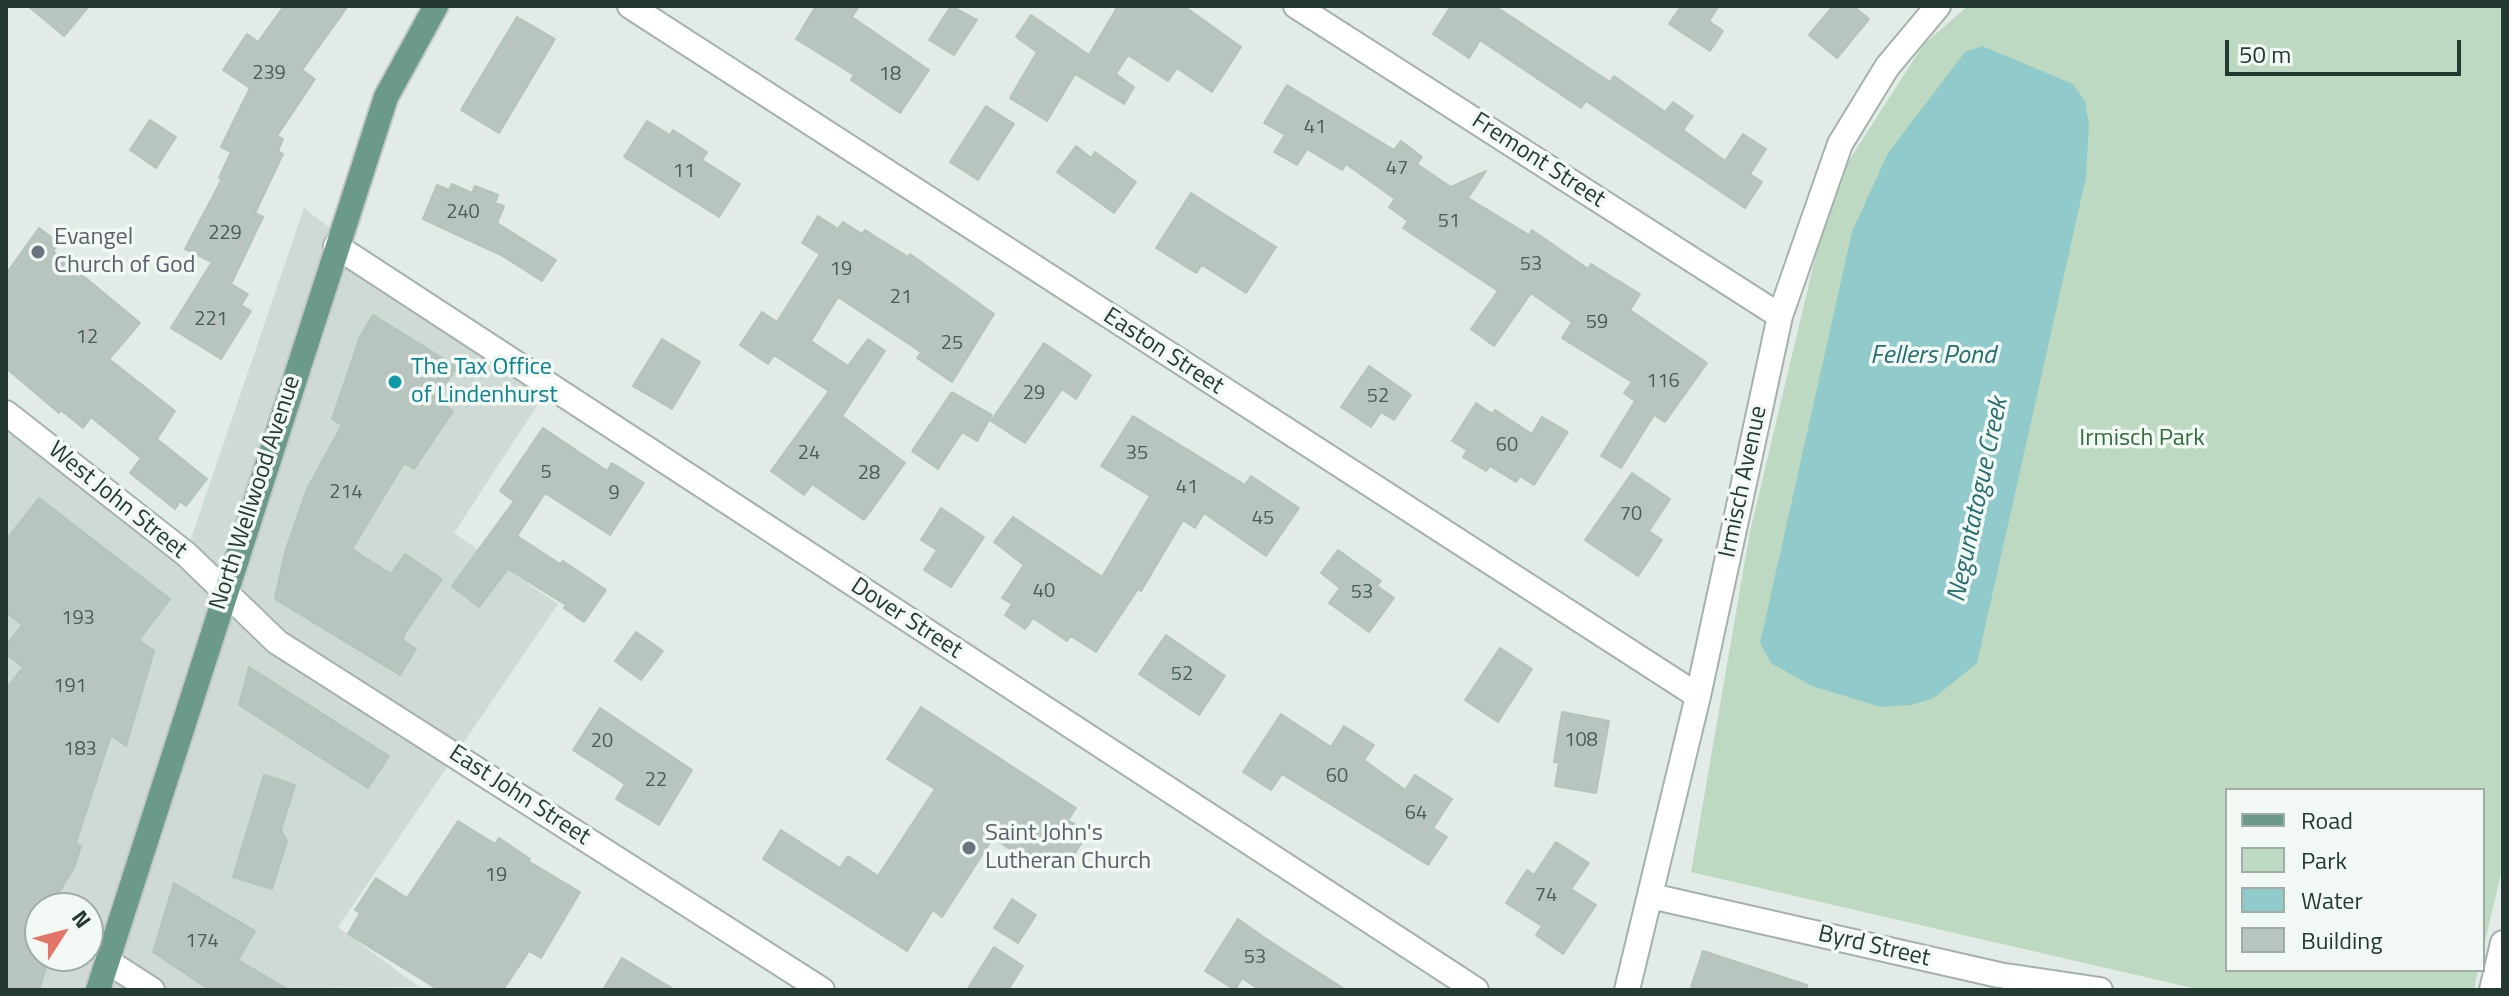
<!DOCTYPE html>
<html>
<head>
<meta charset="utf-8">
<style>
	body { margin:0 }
	#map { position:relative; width:2509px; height:996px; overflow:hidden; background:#e2ebe6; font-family:"Titillium Web",sans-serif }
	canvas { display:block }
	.frame { position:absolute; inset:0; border:8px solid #243a31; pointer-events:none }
	.legend { position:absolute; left:2225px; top:788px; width:260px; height:184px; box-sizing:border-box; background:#f2f8f4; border:2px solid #a0aca6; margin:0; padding:10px 14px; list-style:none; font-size:24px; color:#243a31 }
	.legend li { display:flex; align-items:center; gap:16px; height:40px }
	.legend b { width:40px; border:2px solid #a0aca6 }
	.north { position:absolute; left:24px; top:892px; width:80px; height:80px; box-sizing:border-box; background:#f2f8f4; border:2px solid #a0aca6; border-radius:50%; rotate:54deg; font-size:22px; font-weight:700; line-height:32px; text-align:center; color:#243a31 }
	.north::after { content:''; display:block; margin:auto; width:28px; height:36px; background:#e37468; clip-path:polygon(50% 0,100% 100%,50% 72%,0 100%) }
	.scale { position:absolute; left:2225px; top:40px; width:236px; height:36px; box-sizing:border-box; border:4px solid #243a31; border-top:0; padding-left:10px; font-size:24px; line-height:28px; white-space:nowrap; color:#243a31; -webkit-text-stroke:6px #f2f8f4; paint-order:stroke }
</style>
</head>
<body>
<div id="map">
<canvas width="2509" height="996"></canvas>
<div class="frame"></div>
<ul class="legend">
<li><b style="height:10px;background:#6b9b88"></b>Road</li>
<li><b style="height:22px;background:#bdd9c1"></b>Park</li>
<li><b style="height:22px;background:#90caca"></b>Water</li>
<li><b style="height:22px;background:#b8c5be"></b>Building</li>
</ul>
<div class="north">N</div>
<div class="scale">50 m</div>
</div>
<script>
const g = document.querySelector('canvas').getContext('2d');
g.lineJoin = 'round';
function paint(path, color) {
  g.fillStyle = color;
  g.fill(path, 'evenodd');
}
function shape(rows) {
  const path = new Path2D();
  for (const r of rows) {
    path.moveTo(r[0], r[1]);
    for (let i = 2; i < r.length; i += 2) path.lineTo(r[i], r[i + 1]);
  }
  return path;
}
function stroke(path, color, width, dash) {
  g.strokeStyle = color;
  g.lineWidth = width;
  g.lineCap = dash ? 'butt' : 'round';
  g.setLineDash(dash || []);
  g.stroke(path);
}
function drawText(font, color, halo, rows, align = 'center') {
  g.font = font + ' "Titillium Web",sans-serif';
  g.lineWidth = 7;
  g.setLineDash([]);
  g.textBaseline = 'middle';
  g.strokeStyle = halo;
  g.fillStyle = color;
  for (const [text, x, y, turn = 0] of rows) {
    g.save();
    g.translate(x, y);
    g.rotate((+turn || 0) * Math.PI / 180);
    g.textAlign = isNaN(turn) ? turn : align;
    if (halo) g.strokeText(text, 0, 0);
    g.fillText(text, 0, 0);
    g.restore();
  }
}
paint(shape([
	[304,208,546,392,454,533,558,604,338,927,419,987,6,990,6,431,182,565],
	[40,908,88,908,88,956,40,956]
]), '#d0dad4');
paint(shape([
	[1968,6,2503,6,2503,865,2483,950,2483,790,2227,790,2227,970,2478,970,2474,990,2201,990,1691,872,1750,532,1832,187,1923,45]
]), '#bdd9c1');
paint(shape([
	[1982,46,2073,84,2085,101,2089,125,2086,177,1977,663,1934,698,1911,705,1881,707,1812,686,1771,663,1760,643,1852,232,1888,153,1965,52]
]), '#90caca');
const building = shape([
	[28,6,89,6,64,36,28,6],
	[284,6,348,6,302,70,315,79,277,136,283,139,278,151,283,154,255,213,263,217,231,284,248,294,241,305,251,311,221,359,171,328,212,262,185,249,222,179,219,178,231,152,221,147,250,88,223,70,247,34,258,42,284,6],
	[816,6,859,6,852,17,929,70,900,113,851,80,854,75,796,39,816,6],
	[951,6,977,20,954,55,929,40,951,6],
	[1118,6,1184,6,1241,47,1212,92,1177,68,1168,81,1128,55,1116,74,1134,87,1124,104,1075,74,1047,121,1010,98,1037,52,1016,37,1031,15,1089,55,1118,6],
	[1451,6,1495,6,1610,82,1614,76,1665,112,1673,102,1693,116,1683,130,1725,161,1743,134,1766,149,1750,174,1762,182,1745,208,1586,101,1581,108,1480,40,1469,58,1433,34,1451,6],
	[1681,6,1719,6,1709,21,1723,31,1710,51,1669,24,1681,6],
	[1833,6,1853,6,1869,19,1837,58,1809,35,1833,6],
	[517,17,555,39,499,133,461,110,517,17],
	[1287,85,1394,150,1401,141,1422,157,1417,164,1451,187,1486,171,1468,198,1529,235,1532,230,1588,269,1591,264,1640,294,1630,310,1707,363,1665,422,1654,415,1621,468,1601,456,1635,401,1624,393,1632,382,1562,338,1572,322,1531,293,1494,346,1471,329,1498,291,1403,228,1408,221,1389,207,1395,199,1346,164,1342,170,1307,149,1297,165,1274,152,1285,135,1264,123,1287,85],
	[986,106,1014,124,978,180,950,162,986,106],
	[150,120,176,137,156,168,130,150,150,120],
	[647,121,670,135,673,130,707,152,702,160,740,184,719,217,624,157,647,121],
	[1076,146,1091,158,1095,152,1136,182,1114,213,1057,172,1076,146],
	[452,184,472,193,475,186,498,195,495,203,504,206,497,223,556,260,542,281,501,255,423,219,437,185,449,190,452,184],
	[1191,193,1276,247,1246,293,1202,265,1196,273,1156,248,1191,193],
	[818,216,838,229,843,222,862,234,865,230,908,257,910,254,994,314,952,382,917,358,921,352,838,297,811,341,848,366,868,339,885,351,842,416,905,463,864,520,812,484,804,495,771,471,829,391,774,355,768,364,740,345,762,312,777,322,820,254,802,243,818,216],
	[39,228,59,243,53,251,140,323,109,359,175,411,157,439,207,479,186,506,180,501,175,509,130,473,141,458,91,417,83,428,61,410,59,413,6,368,6,274,39,228],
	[373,315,457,367,436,398,453,411,414,469,404,463,352,549,391,574,405,554,442,579,405,633,403,640,416,649,400,675,275,599,285,552,307,489,342,425,332,419,360,337,373,315],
	[662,339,700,362,672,409,633,386,662,339],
	[1044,343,1091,375,1076,399,1062,389,1025,443,991,421,1044,343],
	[1369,366,1411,395,1394,420,1381,412,1371,427,1341,407,1369,366],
	[952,392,992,415,977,441,962,432,938,469,912,451,952,392],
	[1476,403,1492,414,1495,410,1532,434,1542,417,1568,432,1534,485,1520,476,1516,482,1490,466,1486,471,1463,457,1467,450,1452,441,1476,403],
	[1133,416,1245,485,1251,476,1299,508,1266,556,1204,513,1195,528,1183,520,1141,591,1138,589,1096,652,1071,636,1067,641,1033,618,1025,629,1005,615,1012,604,1002,598,1024,565,994,542,1013,517,1102,577,1150,496,1101,466,1133,416],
	[543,428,607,471,612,463,644,483,610,535,545,493,517,536,560,564,563,561,606,590,584,622,564,608,566,605,508,569,479,607,452,586,514,501,500,491,543,428],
	[1632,473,1670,499,1649,531,1662,540,1638,576,1585,540,1632,473],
	[39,498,170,599,139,640,154,651,126,746,111,735,76,843,81,846,74,868,49,908,40,908,40,956,50,956,39,990,6,990,6,689,23,667,6,654,6,646,22,625,6,612,6,540,39,498],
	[941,508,984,537,951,587,924,570,937,550,921,540,941,508],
	[1338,550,1381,581,1377,586,1394,598,1369,632,1329,603,1340,588,1321,573,1338,550],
	[636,632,663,651,641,680,615,661,636,632],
	[1166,635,1225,676,1199,715,1139,674,1166,635],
	[1500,648,1532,669,1498,722,1465,700,1500,648],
	[249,667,389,756,368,788,239,705,249,667],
	[921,707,1076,808,1068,820,1088,833,1064,870,1047,859,1040,869,993,838,942,917,933,910,907,951,763,859,781,830,840,868,848,856,878,876,935,789,887,759,921,707],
	[600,708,692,770,659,825,616,799,625,784,573,750,600,708],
	[1562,712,1609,721,1596,793,1555,786,1559,763,1554,762,1562,712],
	[1281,714,1331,747,1344,726,1374,745,1364,760,1405,790,1415,775,1452,799,1433,828,1447,837,1428,865,1282,774,1271,790,1243,772,1281,714],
	[264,775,295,785,281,830,287,841,272,889,233,877,264,775],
	[458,821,495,844,499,838,530,859,528,861,580,892,541,958,529,951,503,990,439,990,348,934,360,913,355,910,376,878,407,898,458,821],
	[1556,842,1589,863,1571,889,1596,905,1563,954,1536,935,1542,926,1506,903,1527,870,1534,875,1556,842],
	[174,883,255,931,238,960,289,990,210,990,153,952,174,883],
	[1012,899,1036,915,1018,943,994,928,1012,899],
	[1238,919,1268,940,1346,990,1260,990,1242,978,1235,990,1205,971,1238,919],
	[994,947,1023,966,1008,990,967,990,994,947],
	[1703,951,1807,985,1806,990,1690,990,1703,951],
	[622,958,675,990,603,990,622,958]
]);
paint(building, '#b8c5be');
stroke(building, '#b5c4bb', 2);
const minor = shape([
	[630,6,1698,696],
	[1296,6,1780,316],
	[336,246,1476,990],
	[6,413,186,554,277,642,822,990],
	[1651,896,1999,975,2100,990],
	[107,961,152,990],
	[1627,990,1698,696,1780,316,1840,144,1887,67,1938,6],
	[2492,990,2503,943]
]);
const major = shape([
	[98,990,386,97,436,6]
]);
stroke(minor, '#a5b2ac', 28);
stroke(major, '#c2c8c5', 28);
stroke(minor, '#fff', 24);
stroke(major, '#6b9b88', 24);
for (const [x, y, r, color] of [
	[38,252,8,"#6b7280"],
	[395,382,8,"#0f9aa8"],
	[969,848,8,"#6b7280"]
]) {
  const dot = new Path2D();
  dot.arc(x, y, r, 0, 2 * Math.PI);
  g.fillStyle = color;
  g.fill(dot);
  stroke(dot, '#f2f8f4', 3);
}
drawText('20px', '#495d54', null, [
	["239",269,74],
	["18",890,75],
	["41",1315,128],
	["47",1397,169],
	["11",684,172],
	["240",463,213],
	["51",1449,222],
	["229",225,234],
	["53",1531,265],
	["19",841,270],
	["21",901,298],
	["221",211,320],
	["59",1597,323],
	["12",87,338],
	["25",952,344],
	["116",1663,382],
	["29",1034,394],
	["52",1378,397],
	["60",1507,446],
	["24",809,454],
	["35",1137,454],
	["5",546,473],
	["28",869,474],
	["41",1187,488],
	["214",346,493],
	["9",614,494],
	["70",1631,515],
	["45",1263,519],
	["40",1044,592],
	["53",1362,593],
	["193",78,619],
	["52",1182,675],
	["191",70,687],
	["108",1581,741],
	["20",602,742],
	["183",80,750],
	["60",1337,777],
	["22",656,781],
	["64",1416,814],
	["19",496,876],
	["74",1546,896],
	["174",202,942],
	["53",1255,958]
]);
drawText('24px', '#243a31', '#f2f8f4', [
	["Fremont Street",1538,161,33],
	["Easton Street",1163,352,33],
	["Irmisch Avenue",1744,482,-78],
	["North Wellwood Avenue",256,493,-72],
	["West John Street",117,501,39],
	["Dover Street",906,619,33],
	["East John Street",519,796,33],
	["Byrd Street",1874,947,13]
]);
drawText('24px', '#5b616d', '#f2f8f4', [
	["Evangel",54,238],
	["Church of God",54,266],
	["Saint John's",985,834],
	["Lutheran Church",985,862]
], 'left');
drawText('24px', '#0d838f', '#f2f8f4', [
	["The Tax Office",411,368],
	["of Lindenhurst",411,396]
], 'left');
drawText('24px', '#336c40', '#f2f8f4', [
	["Irmisch Park",2142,439]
]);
drawText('italic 26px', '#256e6f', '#f2f8f4', [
	["Fellers Pond",1933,357],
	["Neguntatogue Creek",1979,500,-78]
]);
</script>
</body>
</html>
